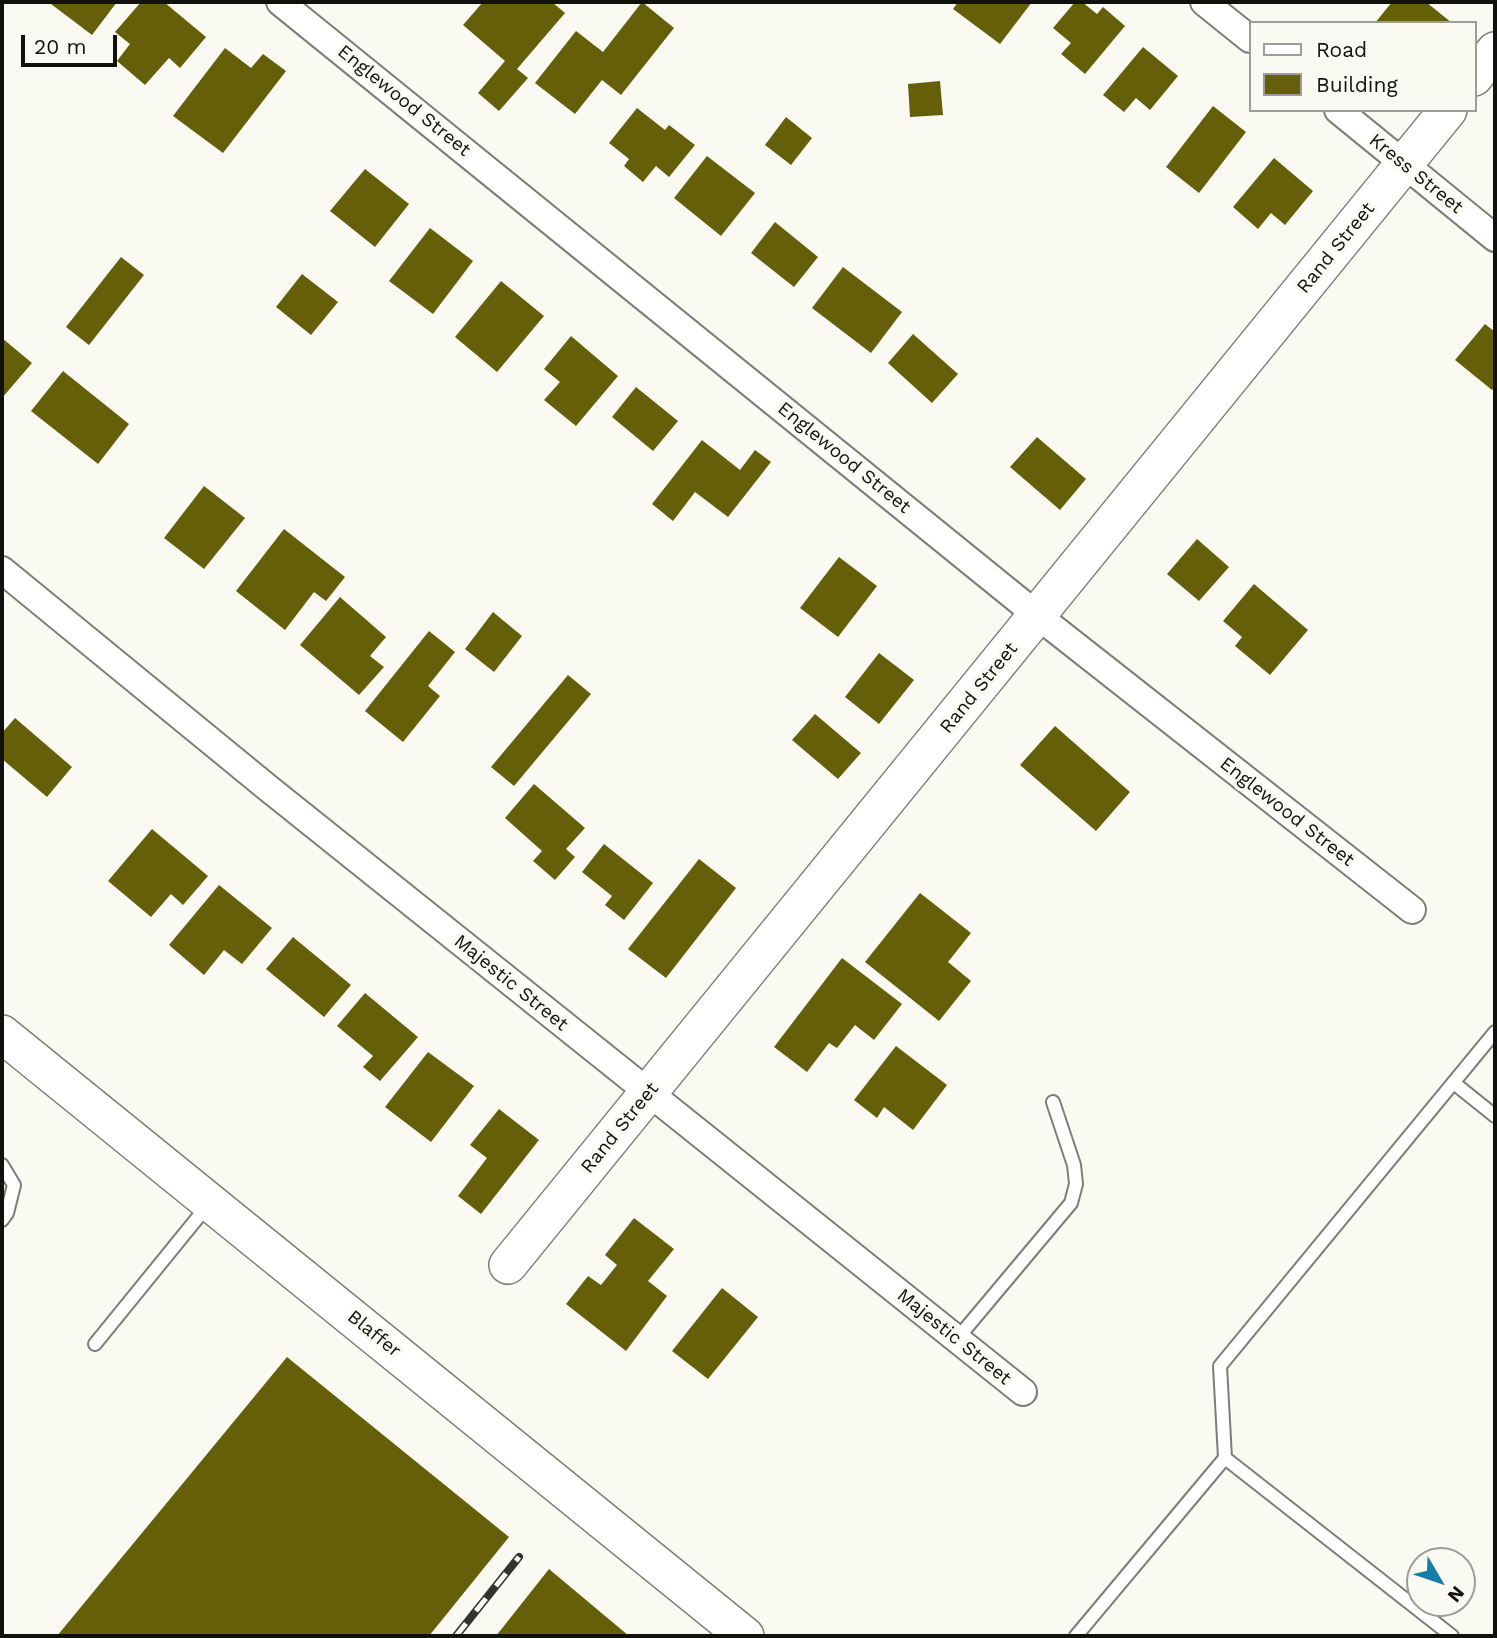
<!DOCTYPE html>
<html>
<head>
<meta charset="utf-8">
<style>
	body { margin:0 }
	#map { position:relative; width:1497px; height:1638px; overflow:hidden; background:#fafaf2; font-family:"Work Sans",sans-serif }
	canvas { display:block }
	.frame { position:absolute; inset:0; border:4px solid #11110e; pointer-events:none }
	.legend { position:absolute; left:1249px; top:21px; width:228px; height:91px; box-sizing:border-box; background:#fafaf2; border:2px solid #9d9d97; margin:0; padding:9px 12px; list-style:none; font-size:21px; color:#11110e }
	.legend li { display:flex; align-items:center; gap:14px; height:35px }
	.legend b { width:35px; border:2px solid #9d9d97 }
	.north { position:absolute; left:1406px; top:1547px; width:70px; height:70px; box-sizing:border-box; background:#fafaf2; border:2px solid #9d9d97; border-radius:50%; rotate:129deg; font-size:19px; font-weight:700; line-height:28px; text-align:center; color:#11110e }
	.north::after { content:''; display:block; margin:auto; width:24px; height:32px; background:#157da7; clip-path:polygon(50% 0,100% 100%,50% 72%,0 100%) }
	.scale { position:absolute; left:21px; top:35px; width:96px; height:32px; box-sizing:border-box; border:4px solid #11110e; border-top:0; padding-left:9px; font-size:21px; line-height:24px; white-space:nowrap; color:#11110e; -webkit-text-stroke:5px #fafaf2; paint-order:stroke }
</style>
</head>
<body>
<div id="map">
<canvas width="1497" height="1638"></canvas>
<div class="frame"></div>
<ul class="legend">
<li><b style="height:9px;background:#fff"></b>Road</li>
<li><b style="height:19px;background:#655f0a"></b>Building</li>
</ul>
<div class="north">N</div>
<div class="scale">20 m</div>
</div>
<script>
const g = document.querySelector('canvas').getContext('2d');
g.lineJoin = 'round';
function paint(path, color) {
  g.fillStyle = color;
  g.fill(path, 'evenodd');
}
function shape(rows) {
  const path = new Path2D();
  for (const r of rows) {
    path.moveTo(r[0], r[1]);
    for (let i = 2; i < r.length; i += 2) path.lineTo(r[i], r[i + 1]);
  }
  return path;
}
function stroke(path, color, width, dash) {
  g.strokeStyle = color;
  g.lineWidth = width;
  g.lineCap = dash ? 'butt' : 'round';
  g.setLineDash(dash || []);
  g.stroke(path);
}
function drawText(font, color, halo, rows, align = 'center') {
  g.font = font + ' "Work Sans",sans-serif';
  g.lineWidth = 7;
  g.setLineDash([]);
  g.textBaseline = 'middle';
  g.strokeStyle = halo;
  g.fillStyle = color;
  for (const [text, x, y, turn = 0] of rows) {
    g.save();
    g.translate(x, y);
    g.rotate((+turn || 0) * Math.PI / 180);
    g.textAlign = isNaN(turn) ? turn : align;
    if (halo) g.strokeText(text, 0, 0);
    g.fillText(text, 0, 0);
    g.restore();
  }
}
paint(shape([
	[53,2,117,2,92,35,51,4],
	[141,2,164,2,206,37,180,68,169,58,145,85,117,61,130,44,115,32],
	[483,2,552,2,565,13,517,69,528,78,499,111,478,93,505,61,463,25],
	[642,2,674,28,621,95,602,80,575,114,535,83,576,31,603,52],
	[958,2,1032,2,1000,44,953,9],
	[1075,2,1082,2,1097,14,1103,7,1125,26,1085,74,1061,54,1071,43,1053,28],
	[1392,2,1426,2,1452,23,1375,23],
	[1143,47,1178,76,1150,110,1136,98,1124,112,1103,95],
	[225,48,251,68,263,54,286,71,223,153,173,116],
	[940,81,943,115,910,117,908,84],
	[1213,106,1246,132,1199,193,1166,167],
	[637,108,665,130,669,125,695,145,669,177,656,166,643,182,624,166,629,159,609,143],
	[786,117,812,138,791,165,765,145],
	[707,156,755,193,721,236,674,198],
	[1274,158,1313,191,1285,225,1271,213,1258,229,1233,207],
	[365,169,409,204,375,247,330,211],
	[775,222,818,257,794,287,751,253],
	[430,228,473,261,433,314,389,281],
	[121,257,144,275,89,345,66,327],
	[843,267,902,312,871,353,812,308],
	[302,274,338,302,311,335,276,307],
	[501,281,544,316,497,372,455,337],
	[1485,324,1495,332,1495,387,1492,390,1455,360],
	[913,334,958,374,932,403,888,363],
	[571,336,618,376,576,426,544,400,560,382,544,369],
	[2,338,32,363,2,398],
	[63,371,129,424,98,464,31,411],
	[636,387,678,421,653,451,612,417],
	[1037,437,1086,479,1060,510,1010,467],
	[702,440,740,470,755,450,771,462,728,517,695,492,673,521,652,504],
	[204,486,245,518,204,569,164,538],
	[284,529,345,577,326,601,314,592,285,630,236,591],
	[1197,539,1229,567,1199,601,1167,574],
	[839,557,877,586,838,637,800,608],
	[1254,584,1308,630,1270,675,1235,646,1242,637,1223,621],
	[340,597,386,637,370,656,384,667,359,695,300,645],
	[493,612,522,636,494,672,465,649],
	[429,631,455,652,428,686,440,696,403,742,365,711],
	[879,653,914,680,879,724,845,697],
	[568,675,591,694,514,786,491,767],
	[815,714,861,753,838,779,792,740],
	[15,718,72,767,47,797,2,759,2,733],
	[1055,726,1130,792,1096,831,1020,765],
	[534,784,585,828,566,849,575,857,555,880,533,861,542,851,505,818],
	[152,829,208,876,183,905,171,894,151,917,108,881],
	[604,844,653,883,624,920,605,905,612,896,582,872],
	[699,859,736,888,666,978,628,949],
	[219,885,272,928,242,964,224,950,204,975,169,945],
	[920,893,971,933,948,962,971,981,939,1021,865,962],
	[293,937,351,985,324,1017,266,969],
	[842,958,902,1004,874,1040,855,1025,837,1048,829,1043,807,1072,774,1047],
	[365,993,418,1037,380,1081,363,1067,373,1056,337,1026],
	[896,1046,947,1085,913,1130,884,1107,877,1118,854,1100],
	[428,1052,474,1086,431,1142,385,1107],
	[499,1109,539,1140,481,1214,458,1196,487,1158,470,1145],
	[634,1218,674,1249,648,1281,667,1296,626,1351,566,1304,588,1276,601,1285,617,1265,605,1255],
	[722,1288,758,1317,708,1379,672,1351],
	[287,1357,509,1537,429,1636,57,1636],
	[549,1569,629,1636,496,1636]
]), '#655f0a');
const lane = shape([
	[1454,1083,1495,1116],
	[2,1165,14,1185,7,1213,2,1220],
	[957,1339,1071,1203,1076,1184,1074,1165,1053,1102],
	[95,1344,208,1205],
	[1076,1636,1225,1458],
	[1452,1636,1225,1458,1220,1366,1495,1032]
]);
const street = shape([
	[280,2,1038,616,1412,910],
	[1204,2,1250,39],
	[1338,110,1495,238],
	[2,570,268,788,1023,1392]
]);
const secondary = shape([
	[1474,77,1495,51],
	[2,1034,745,1636],
	[508,1265,1448,110]
]);
stroke(lane, '#7e7e76', 16);
stroke(street, '#7e7e76', 30);
stroke(secondary, '#7e7e76', 40);
stroke(lane, '#fff', 12);
stroke(street, '#fff', 26);
stroke(secondary, '#fff', 37);
const rail = shape([
	[456,1636,519,1557]
]);
stroke(rail, '#33332f', 8);
stroke(rail, '#fafaf2', 5, [16]);
drawText('19px', '#11110e', '#fafaf2', [
	["Englewood Street",404,101,39],
	["Kress Street",1416,174,39],
	["Rand Street",1336,248,-51],
	["Englewood Street",844,458,39],
	["Rand Street",979,688,-51],
	["Englewood Street",1287,812,38],
	["Majestic Street",511,983,39],
	["Rand Street",620,1128,-51],
	["Blaffer",374,1334,39],
	["Majestic Street",954,1337,39]
]);
</script>
</body>
</html>
